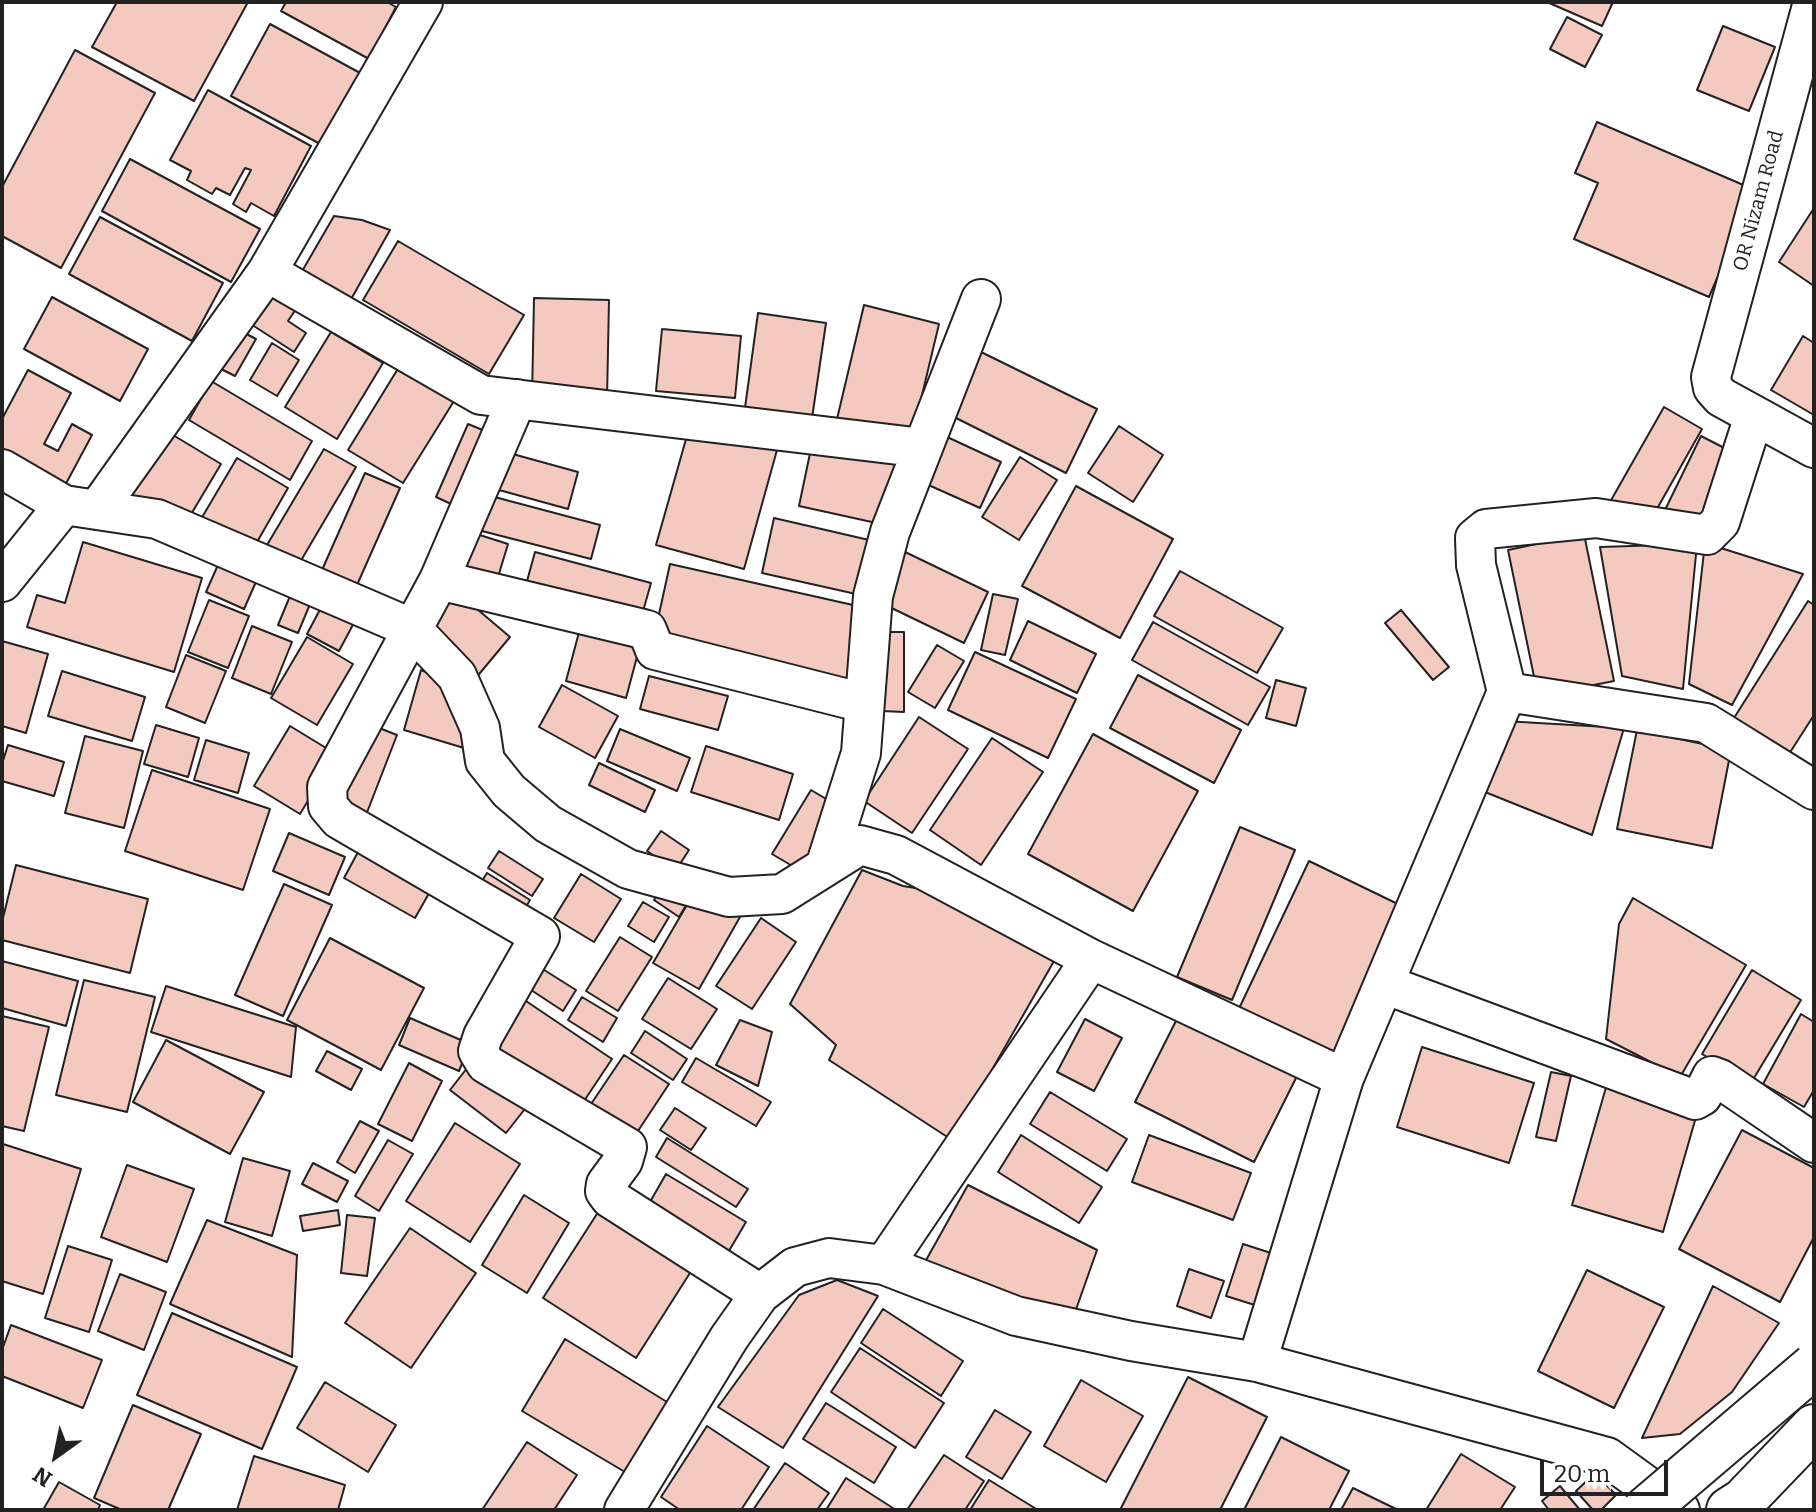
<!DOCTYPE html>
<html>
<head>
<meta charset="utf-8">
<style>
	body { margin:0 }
	#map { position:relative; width:1816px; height:1512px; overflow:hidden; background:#fff; font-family:Bitter,serif }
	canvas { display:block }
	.frame { position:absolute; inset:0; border:4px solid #222; pointer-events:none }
	.north { position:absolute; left:16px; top:1416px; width:80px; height:80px; -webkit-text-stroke:6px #fff; paint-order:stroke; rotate:213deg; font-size:22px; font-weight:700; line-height:32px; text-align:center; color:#222 }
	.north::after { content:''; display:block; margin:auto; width:28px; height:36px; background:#222; clip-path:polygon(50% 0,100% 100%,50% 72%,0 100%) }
	.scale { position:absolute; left:1540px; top:1460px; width:128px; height:36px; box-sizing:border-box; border:4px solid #222; border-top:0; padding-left:10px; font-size:24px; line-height:28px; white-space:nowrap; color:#222; -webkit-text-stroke:6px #fff; paint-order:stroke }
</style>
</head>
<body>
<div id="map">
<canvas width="1816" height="1512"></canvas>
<div class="frame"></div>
<div class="north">N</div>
<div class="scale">20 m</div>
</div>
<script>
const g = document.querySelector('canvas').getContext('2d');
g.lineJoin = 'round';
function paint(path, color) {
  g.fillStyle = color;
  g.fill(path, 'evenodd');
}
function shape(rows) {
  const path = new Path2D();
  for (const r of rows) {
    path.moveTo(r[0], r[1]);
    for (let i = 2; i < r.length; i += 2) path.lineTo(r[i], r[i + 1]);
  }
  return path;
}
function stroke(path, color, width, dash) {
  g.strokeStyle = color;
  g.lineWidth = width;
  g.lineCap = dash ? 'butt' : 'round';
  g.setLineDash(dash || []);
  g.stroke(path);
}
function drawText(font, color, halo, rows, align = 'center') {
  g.font = font + ' Bitter,serif';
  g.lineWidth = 6;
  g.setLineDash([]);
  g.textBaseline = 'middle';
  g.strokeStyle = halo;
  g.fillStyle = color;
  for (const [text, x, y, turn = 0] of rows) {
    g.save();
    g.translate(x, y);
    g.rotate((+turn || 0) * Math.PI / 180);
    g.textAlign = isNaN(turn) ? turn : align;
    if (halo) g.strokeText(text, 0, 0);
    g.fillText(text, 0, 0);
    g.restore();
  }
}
const building = shape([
	[117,2,248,2,194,101,92,47,117,2],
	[286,2,387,2,396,7,369,59,281,11,286,2],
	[1547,2,1613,2,1602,26,1547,2],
	[1567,17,1602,35,1585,67,1550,49,1567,17],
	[270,24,362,74,324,146,231,96,270,24],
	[1723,26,1775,47,1749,111,1697,90,1723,26],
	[75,50,155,93,61,268,2,236,2,187,75,50],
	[208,90,311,146,274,216,251,203,246,212,233,204,251,170,245,168,230,195,216,188,212,194,187,180,191,171,170,160,208,90],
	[1597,122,1755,190,1709,297,1574,239,1598,183,1575,173,1597,122],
	[130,159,260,229,231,282,102,211,130,159],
	[1814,208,1814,286,1779,262,1814,208],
	[334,216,362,220,390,230,350,301,301,273,334,216],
	[100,217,223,283,192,341,69,274,100,217],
	[398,241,524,315,489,374,363,300,398,241],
	[266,284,298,306,288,321,306,333,294,352,243,319,266,284],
	[52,297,148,349,120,401,24,349,52,297],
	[534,298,609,300,607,400,532,398,534,298],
	[864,305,939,324,912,437,837,419,864,305],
	[758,313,826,323,811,425,744,415,758,313],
	[237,329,256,339,235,376,215,366,237,329],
	[662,329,741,336,735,398,656,391,662,329],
	[331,332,383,363,337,439,285,407,331,332],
	[1803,336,1814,343,1814,415,1771,390,1803,336],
	[272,343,299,360,277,396,250,380,272,343],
	[981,352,1097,409,1066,473,950,415,981,352],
	[399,367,454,401,403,483,348,450,399,367],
	[28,370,71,393,44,444,58,451,72,424,92,435,62,491,2,459,2,419,28,370],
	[211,381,312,441,290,480,189,420,211,381],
	[1664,407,1702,429,1649,523,1610,502,1664,407],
	[468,424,495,435,462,509,436,497,468,424],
	[690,425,777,450,744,569,656,545,690,425],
	[1119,426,1163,455,1133,502,1088,473,1119,426],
	[168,432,221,464,184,526,131,495,168,432],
	[945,436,1001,462,980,508,924,483,945,436],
	[1701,436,1736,454,1701,528,1665,510,1701,436],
	[813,439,904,460,890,526,799,506,813,439],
	[324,449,356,467,296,569,264,550,324,449],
	[509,453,578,472,568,509,499,490,509,453],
	[1020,457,1057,480,1019,540,982,517,1020,457],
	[237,458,288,488,253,549,201,519,237,458],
	[365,473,400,488,353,594,318,579,365,473],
	[1076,486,1173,539,1120,638,1022,586,1076,486],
	[487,495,600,525,591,559,478,530,487,495],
	[774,518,869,540,856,594,762,573,774,518],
	[464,530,508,544,495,587,450,574,464,530],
	[1584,534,1614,681,1538,696,1508,550,1584,534],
	[83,542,202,578,174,672,27,627,37,595,65,603,83,542],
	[1705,543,1803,574,1732,705,1689,684,1705,543],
	[1697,544,1683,689,1622,676,1600,547,1697,544],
	[901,550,988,592,964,643,877,601,901,550],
	[535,552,651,583,640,622,524,592,535,552],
	[221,558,259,575,244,609,206,592,221,558],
	[670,564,862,607,847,680,654,637,670,564],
	[1180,571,1283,628,1257,673,1154,616,1180,571],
	[295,584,315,592,298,633,278,625,295,584],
	[457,592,510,637,475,679,422,634,457,592],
	[993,594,1018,599,1005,655,981,650,993,594],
	[209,600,249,616,228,668,188,652,209,600],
	[1808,601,1814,605,1814,715,1789,754,1734,718,1808,601],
	[324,602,356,619,339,651,307,634,324,602],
	[1401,610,1449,667,1433,680,1385,623,1401,610],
	[582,621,642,638,626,698,566,681,582,621],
	[1028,621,1096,654,1077,693,1010,660,1028,621],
	[1153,622,1270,687,1248,725,1132,660,1153,622],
	[252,626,292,642,271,694,232,678,252,626],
	[883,632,904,632,904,712,882,711,883,632],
	[307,637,353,664,317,725,271,698,307,637],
	[2,641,48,654,26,733,2,726,2,641],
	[937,645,964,661,935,708,908,692,937,645],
	[975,652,1076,699,1048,758,948,710,975,652],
	[186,655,226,671,205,723,166,707,186,655],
	[421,670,456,684,464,748,404,730,421,670],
	[62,671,145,697,132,741,48,716,62,671],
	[1138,675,1241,730,1214,783,1110,728,1138,675],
	[649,676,728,696,718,730,640,709,649,676],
	[1276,680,1306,688,1296,726,1266,718,1276,680],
	[562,685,618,716,595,758,539,727,562,685],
	[919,717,968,749,912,833,864,801,919,717],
	[1504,721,1624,728,1592,835,1475,788,1504,721],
	[369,724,397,735,366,815,337,804,369,724],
	[156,725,199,738,188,777,144,764,156,725],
	[290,726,336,754,300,814,254,786,290,726],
	[620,729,690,758,677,791,607,761,620,729],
	[1637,730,1731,750,1712,848,1617,829,1637,730],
	[1093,734,1198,791,1133,911,1028,854,1093,734],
	[85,736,143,751,124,828,65,813,85,736],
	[992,738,1043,772,981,865,930,830,992,738],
	[206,740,249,753,238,793,194,780,206,740],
	[8,745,64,762,54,796,2,781,2,764,8,745],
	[706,746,793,774,779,820,691,792,706,746],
	[599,763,655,790,645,812,589,785,599,763],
	[152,770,270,809,243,890,125,851,152,770],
	[811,790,838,806,799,870,772,854,811,790],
	[1240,827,1295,850,1232,1000,1177,977,1240,827],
	[661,831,689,850,676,870,647,851,661,831],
	[289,833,345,857,329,895,273,871,289,833],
	[364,841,436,881,415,918,344,878,364,841],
	[499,851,543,879,532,896,488,868,499,851],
	[1309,861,1404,907,1331,1063,1235,1017,1309,861],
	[16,865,148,899,130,973,2,940,2,922,16,865],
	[862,870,903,886,946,893,1058,954,952,1140,829,1060,836,1045,790,1004,862,870],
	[487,873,530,900,519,919,475,892,487,873],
	[581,874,621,899,594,942,554,918,581,874],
	[666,881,691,897,679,917,654,900,666,881],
	[284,884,332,905,283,1016,235,995,284,884],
	[695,891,740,917,699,989,653,963,695,891],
	[1633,898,1746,965,1680,1077,1606,1039,1619,924,1633,898],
	[643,902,669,917,654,942,628,926,643,902],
	[761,918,796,942,752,1009,716,986,761,918],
	[620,937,652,957,618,1011,586,991,620,937],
	[330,938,424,988,381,1070,287,1020,330,938],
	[2,961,78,981,66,1026,2,1008,2,961],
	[541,968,576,990,563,1011,528,988,541,968],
	[1752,970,1801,1000,1751,1083,1702,1054,1752,970],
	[668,978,717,1009,691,1049,642,1019,668,978],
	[84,980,155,997,127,1112,56,1095,84,980],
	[166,986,296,1027,291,1077,151,1032,166,986],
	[520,997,612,1059,578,1110,485,1048,520,997],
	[582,997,617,1018,603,1042,568,1020,582,997],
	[1181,1011,1300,1070,1254,1162,1135,1102,1181,1011],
	[1801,1014,1814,1022,1814,1090,1804,1107,1763,1084,1801,1014],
	[2,1016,49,1027,24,1131,2,1126,2,1016],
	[410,1018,470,1044,459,1071,399,1045,410,1018],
	[1085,1019,1122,1038,1094,1091,1057,1072,1085,1019],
	[740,1020,772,1032,758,1086,716,1065,740,1020],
	[645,1031,687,1059,673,1080,631,1053,645,1031],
	[166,1040,264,1092,230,1154,133,1102,166,1040],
	[1422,1047,1534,1083,1509,1163,1397,1127,1422,1047],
	[327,1051,362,1069,351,1090,316,1071,327,1051],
	[624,1055,669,1084,634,1137,589,1107,624,1055],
	[696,1058,771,1102,756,1126,682,1082,696,1058],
	[409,1063,442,1081,412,1141,378,1124,409,1063],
	[471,1063,528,1105,506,1133,450,1090,471,1063],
	[1551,1072,1571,1076,1556,1141,1536,1137,1551,1072],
	[1607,1084,1698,1110,1663,1232,1572,1205,1607,1084],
	[1050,1092,1127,1139,1107,1171,1030,1124,1050,1092],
	[675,1108,706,1128,691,1150,660,1130,675,1108],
	[360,1121,379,1131,355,1173,337,1162,360,1121],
	[455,1123,520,1164,470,1242,406,1201,455,1123],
	[1742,1130,1814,1168,1814,1237,1780,1302,1679,1249,1742,1130],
	[1021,1135,1102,1187,1079,1223,998,1172,1021,1135],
	[1149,1135,1251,1173,1233,1220,1132,1182,1149,1135],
	[667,1138,748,1189,736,1207,656,1157,667,1138],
	[388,1140,413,1154,379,1211,355,1196,388,1140],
	[3,1144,81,1169,43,1294,2,1281,3,1144],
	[243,1158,290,1171,272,1236,225,1222,243,1158],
	[313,1163,348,1181,337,1202,302,1184,313,1163],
	[127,1165,194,1189,167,1262,101,1237,127,1165],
	[666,1174,746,1222,726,1256,646,1209,666,1174],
	[968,1185,1097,1250,1073,1318,920,1271,968,1185],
	[524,1195,569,1223,527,1293,482,1265,524,1195],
	[602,1206,695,1265,636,1358,543,1298,602,1206],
	[338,1210,340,1225,303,1231,300,1216,338,1210],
	[347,1215,375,1218,367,1276,341,1273,347,1215],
	[207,1220,297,1255,292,1357,170,1304,207,1220],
	[410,1228,476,1273,411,1368,345,1323,410,1228],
	[1243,1244,1274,1254,1258,1306,1226,1296,1243,1244],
	[68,1246,112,1260,89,1332,45,1318,68,1246],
	[1189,1269,1224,1281,1211,1318,1177,1306,1189,1269],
	[1587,1270,1664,1307,1614,1408,1538,1371,1587,1270],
	[120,1274,166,1292,144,1350,98,1331,120,1274],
	[837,1280,878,1296,783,1448,718,1407,799,1295,837,1280],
	[1713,1286,1779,1323,1732,1392,1680,1434,1642,1438,1713,1286],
	[883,1309,963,1361,941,1396,861,1343,883,1309],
	[172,1313,297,1367,262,1449,137,1395,172,1313],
	[11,1325,102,1360,83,1408,2,1376,2,1350,11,1325],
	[565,1339,667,1402,625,1472,522,1411,565,1339],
	[860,1348,944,1403,915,1448,831,1392,860,1348],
	[1188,1377,1267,1417,1220,1510,1120,1510,1188,1377],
	[1081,1380,1143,1416,1106,1482,1044,1446,1081,1380],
	[325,1382,396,1425,368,1472,297,1428,325,1382],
	[826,1403,896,1447,874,1483,803,1439,826,1403],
	[133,1405,201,1434,168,1510,122,1510,94,1498,133,1405],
	[995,1410,1031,1432,1002,1479,966,1457,995,1410],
	[707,1426,769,1467,741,1510,680,1510,661,1497,707,1426],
	[1281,1437,1349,1471,1329,1510,1244,1510,1281,1437],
	[527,1442,577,1475,554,1510,482,1510,527,1442],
	[1461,1454,1515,1487,1500,1510,1426,1510,1461,1454],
	[944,1455,984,1481,965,1510,907,1510,944,1455],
	[254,1456,345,1485,338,1510,237,1510,254,1456],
	[785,1463,829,1493,817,1510,753,1510,785,1463],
	[1595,1473,1616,1495,1601,1510,1593,1510,1576,1491,1595,1473],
	[846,1478,896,1510,826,1510,846,1478],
	[989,1480,1038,1510,970,1510,989,1480],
	[59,1482,100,1505,98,1510,43,1510,59,1482],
	[1560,1486,1580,1510,1549,1510,1542,1501,1560,1486],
	[1353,1488,1398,1510,1341,1510,1353,1488]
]);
paint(building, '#f3c9c0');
stroke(building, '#222', 2);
const minor = shape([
	[1813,2,1711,377,1713,388,1721,397,1814,448],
	[267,272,481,395,923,448],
	[2,469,64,505],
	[97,510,267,272,423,2],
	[439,580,517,399],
	[2,582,64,505,157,519,411,628,457,676,480,728,485,761,509,791,548,824,628,869,729,897,782,894,860,845,896,855,1091,959,1344,1078],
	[1507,692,1706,723,1814,790],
	[825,867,861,753,873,596,890,532,981,299],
	[1384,984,1695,1100,1702,1096,1712,1076,1720,1079,1814,1143],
	[884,1265,1091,959],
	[760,1294,610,1198,605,1191,606,1184,623,1161,627,1147,486,1064,478,1051,483,1036,540,936,339,819,328,806,327,787,439,580,643,629,647,630,655,650,864,703],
	[1257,1362,1344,1078,1507,692,1476,565,1475,538,1486,529,1596,518,1707,535,1720,522,1754,416],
	[624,1510,729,1338,760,1294,795,1267,829,1258,884,1265,1016,1316,1131,1341,1257,1362,1607,1457,1680,1510]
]);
const trunk = shape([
	[1729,1510,1743,1501,1814,1427]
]);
stroke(minor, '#222', 42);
stroke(trunk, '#222', 48);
stroke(minor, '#fff', 38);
stroke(trunk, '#fff', 44);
const primaryBridge = shape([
	[1645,1510,1814,1366]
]);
stroke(primaryBridge, '#222', 48, []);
stroke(primaryBridge, '#fff', 44);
drawText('20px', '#222', '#fff', [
	["OR Nizam Road",1759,201,-75]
]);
</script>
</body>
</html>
